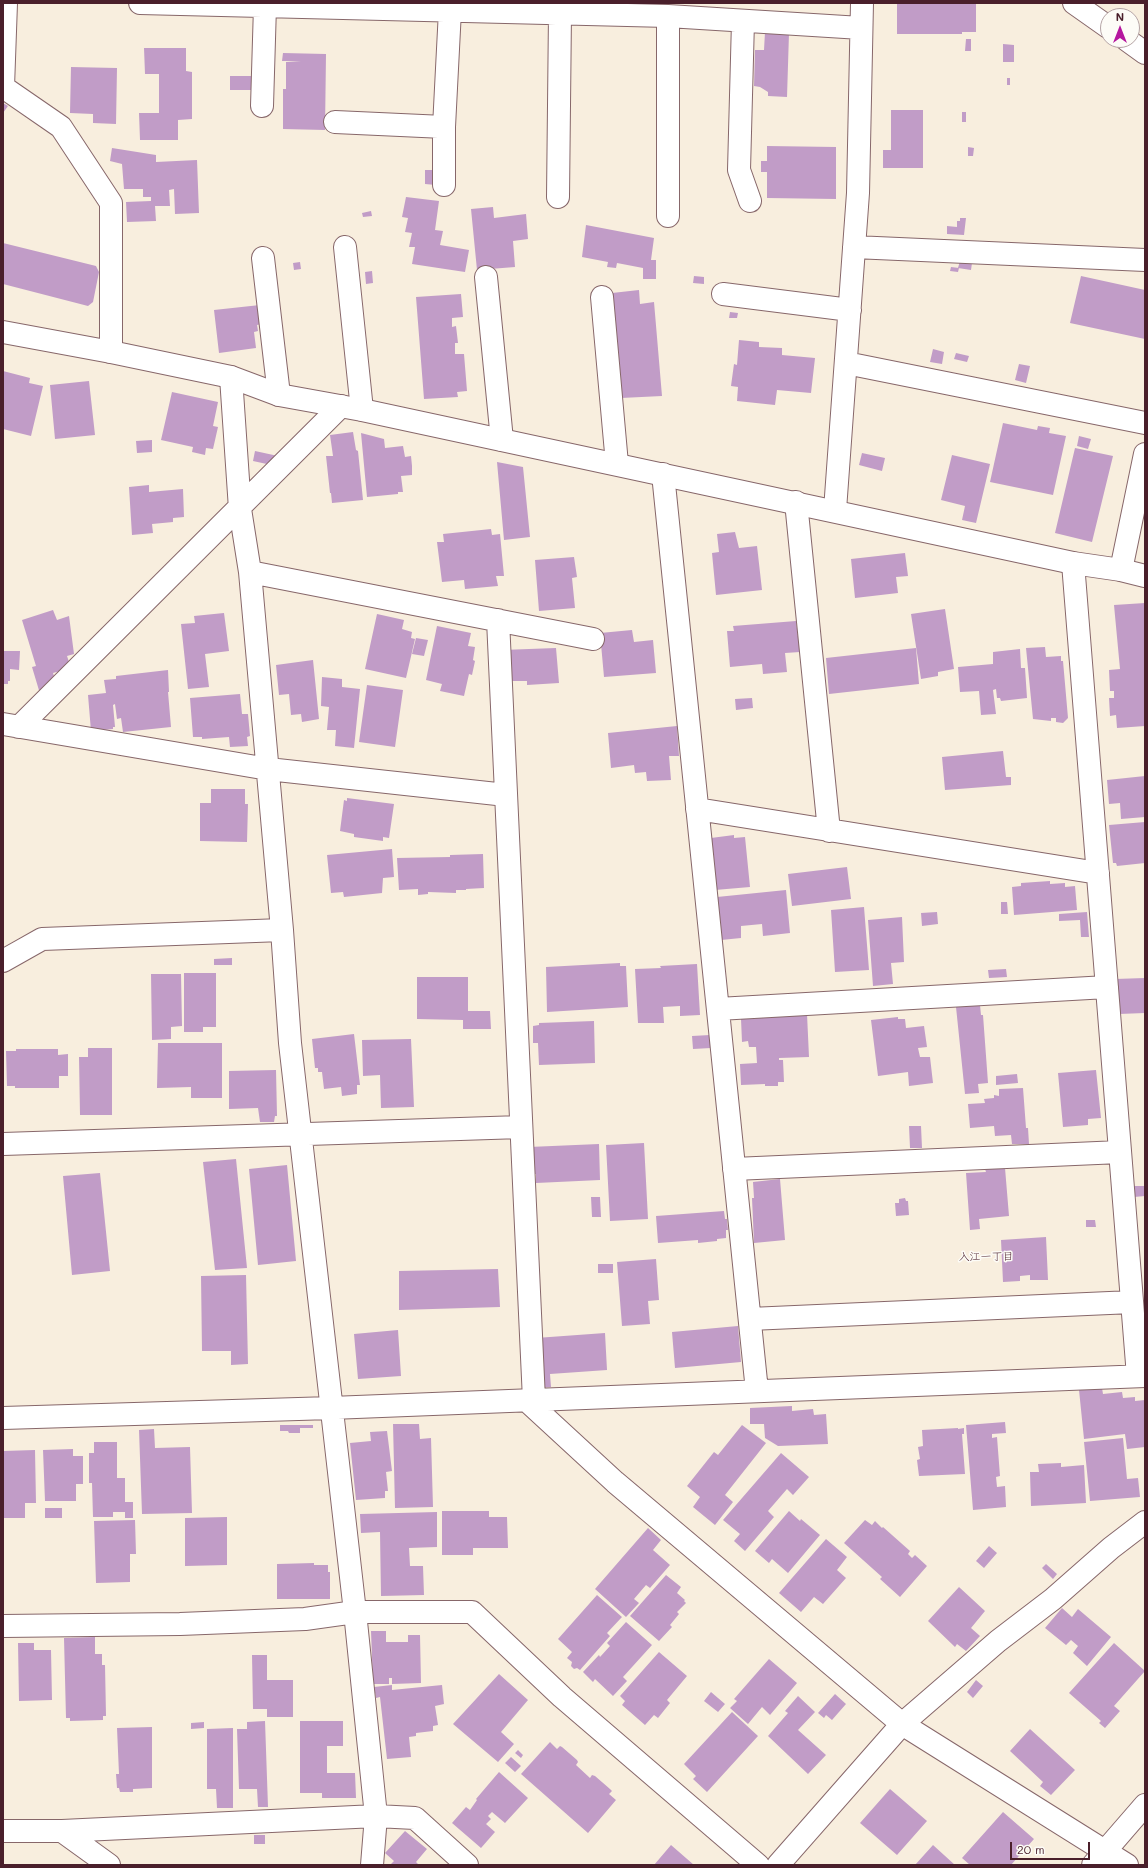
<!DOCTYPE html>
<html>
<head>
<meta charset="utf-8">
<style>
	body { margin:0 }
	#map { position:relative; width:1148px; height:1868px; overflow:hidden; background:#f8eede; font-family:Mali,sans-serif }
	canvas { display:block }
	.frame { position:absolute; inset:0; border:4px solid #4a1f2b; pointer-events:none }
	.north { position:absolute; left:1100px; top:8px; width:40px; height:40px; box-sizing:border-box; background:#fdfcf7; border:1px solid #b5a4a5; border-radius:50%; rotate:0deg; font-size:11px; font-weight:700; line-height:16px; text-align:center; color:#4a1f2b }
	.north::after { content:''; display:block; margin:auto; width:14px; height:18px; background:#b5179e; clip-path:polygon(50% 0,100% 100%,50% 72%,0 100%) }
	.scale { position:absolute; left:1010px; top:1842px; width:80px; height:18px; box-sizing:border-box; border:2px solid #4a1f2b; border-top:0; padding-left:5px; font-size:12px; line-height:14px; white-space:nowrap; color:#4a1f2b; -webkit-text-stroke:3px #fdfcf7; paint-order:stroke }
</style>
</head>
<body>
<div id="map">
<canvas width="1148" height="1868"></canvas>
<div class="frame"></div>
<div class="north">N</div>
<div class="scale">20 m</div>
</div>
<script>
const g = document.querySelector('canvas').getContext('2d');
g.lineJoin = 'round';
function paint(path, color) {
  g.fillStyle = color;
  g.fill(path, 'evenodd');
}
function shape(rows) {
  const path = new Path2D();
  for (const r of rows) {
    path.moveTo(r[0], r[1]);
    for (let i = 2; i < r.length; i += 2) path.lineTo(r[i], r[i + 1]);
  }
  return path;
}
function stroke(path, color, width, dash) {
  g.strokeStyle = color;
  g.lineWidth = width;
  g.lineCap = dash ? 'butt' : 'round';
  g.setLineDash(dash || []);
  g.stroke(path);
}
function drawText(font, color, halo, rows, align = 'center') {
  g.font = font + ' Mali,"Klee One",sans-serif';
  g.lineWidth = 3;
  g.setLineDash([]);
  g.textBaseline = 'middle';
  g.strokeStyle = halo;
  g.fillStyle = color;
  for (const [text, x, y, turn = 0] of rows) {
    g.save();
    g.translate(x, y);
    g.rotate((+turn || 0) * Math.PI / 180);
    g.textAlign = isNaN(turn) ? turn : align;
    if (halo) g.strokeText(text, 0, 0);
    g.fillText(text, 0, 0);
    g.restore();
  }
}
paint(shape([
	[897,3,976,3,976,32,962,32,962,34,897,34],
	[765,32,789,33,787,97,768,96,768,92,760,87,754,86,755,50,764,50],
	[966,39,971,39,971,51,965,51],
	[1003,44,1014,45,1014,62,1003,62],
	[144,48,186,48,186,71,192,72,192,119,178,120,178,140,140,140,139,113,159,113,159,74,145,74],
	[283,53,326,54,325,130,283,129,283,89,286,89,286,62,301,61,282,61],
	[71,67,117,68,116,124,93,123,93,114,70,113],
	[230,76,252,76,252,90,230,90],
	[1007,78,1010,78,1010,85,1007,85],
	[3,103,8,106,3,113],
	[891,110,923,110,923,168,883,168,883,150,891,150],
	[962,112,966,112,966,122,962,122],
	[767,146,836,147,836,199,767,198,767,172,761,172,761,161,767,161],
	[968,147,974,148,973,156,968,156],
	[112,148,156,155,156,162,197,160,199,213,175,214,174,189,169,190,170,206,155,206,156,221,127,222,126,202,151,201,151,197,143,197,143,189,124,189,122,164,110,161],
	[425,170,437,170,436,185,425,184],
	[406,197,439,201,435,230,443,231,440,245,469,250,465,272,412,264,415,247,409,247,412,233,405,232,408,218,402,217],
	[493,207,494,218,526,214,528,239,513,241,515,267,477,270,471,209],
	[371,211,372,216,363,217,362,213],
	[960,218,966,218,964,235,947,234,947,226,957,227,957,221,960,221],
	[586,225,654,238,651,260,656,260,656,279,643,279,643,268,617,263,616,268,607,267,608,262,582,257],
	[3,243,96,266,99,272,93,302,88,306,3,284],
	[960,261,972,263,971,270,958,268],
	[300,262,301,269,294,270,293,263],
	[951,267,959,268,958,272,950,271],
	[372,271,373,283,366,284,365,272],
	[694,276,704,277,704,284,693,283],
	[1081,276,1145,290,1145,339,1070,323],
	[639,290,640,304,654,302,662,396,621,398,612,293],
	[461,294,463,317,452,318,452,327,456,326,458,343,455,343,455,354,464,354,467,391,457,392,458,397,424,399,416,297],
	[260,305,262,324,257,325,258,331,254,332,256,348,219,353,214,310],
	[730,312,738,313,737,318,729,318],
	[739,340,759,342,759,347,782,348,782,355,815,358,811,393,777,390,775,405,737,401,738,387,731,386,734,364,737,365],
	[933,349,944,352,942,364,930,362],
	[956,353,969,356,967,362,954,359],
	[1019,364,1030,366,1026,383,1015,380],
	[3,371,30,378,29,383,43,386,31,436,3,429],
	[89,381,95,435,55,439,50,385],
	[172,392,218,402,213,426,218,427,213,449,206,448,205,455,192,452,193,447,161,440],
	[1003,423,1037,430,1038,426,1050,428,1049,433,1066,436,1053,495,990,482],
	[353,432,356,450,358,451,363,500,332,503,331,493,330,493,326,456,333,456,330,435],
	[361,433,384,439,385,448,403,446,405,457,411,456,412,466,412,475,401,476,403,492,398,492,398,494,367,497],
	[1079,436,1091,439,1088,449,1077,446],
	[152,440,152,452,137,453,136,441],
	[1075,448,1113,456,1092,542,1055,533],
	[255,451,278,456,276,466,253,461],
	[862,453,885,458,882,471,859,465],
	[952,455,990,464,976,523,962,520,965,506,941,500],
	[497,462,523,467,530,537,504,540],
	[149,485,149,492,183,489,184,517,173,518,173,522,152,524,153,533,132,535,129,487],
	[491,529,492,535,500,534,504,576,496,576,498,586,465,589,464,580,442,582,437,542,444,542,443,534],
	[735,532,739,548,757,546,762,590,716,595,712,553,719,552,717,534],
	[905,553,908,576,896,577,898,593,855,598,851,559],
	[574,557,577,577,572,578,575,608,539,611,535,560],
	[1145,603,1145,726,1117,728,1116,715,1110,716,1109,698,1114,698,1114,691,1110,691,1109,670,1120,669,1114,605],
	[945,609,954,669,938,672,938,676,921,679,911,614],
	[53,610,57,620,69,616,74,654,67,656,71,668,53,673,56,682,41,697,32,667,36,666,22,620],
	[224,613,229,651,205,654,209,687,188,689,181,624,195,623,194,616],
	[377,614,404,620,402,629,412,632,411,638,415,639,406,678,365,669],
	[796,621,800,652,785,653,787,672,763,674,762,664,730,667,727,631,734,631,733,626],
	[437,626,471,633,468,646,475,647,473,660,475,661,472,675,469,674,464,696,440,691,442,684,426,680],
	[632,630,634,642,653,640,656,673,604,677,600,633],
	[416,638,428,640,424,656,412,654],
	[1045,647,1046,657,1061,656,1061,661,1063,661,1068,718,1063,723,1056,722,1056,718,1051,718,1051,721,1033,719,1026,648],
	[556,648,559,683,527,685,527,681,504,681,502,650],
	[916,648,919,684,829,694,826,658],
	[1020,649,1021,668,1025,668,1027,698,1001,701,1000,698,997,698,996,689,993,690,996,714,981,715,979,691,960,692,958,667,993,664,993,652],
	[3,651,20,651,19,670,10,669,10,681,8,681,8,684,3,684],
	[313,660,319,719,302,722,301,714,291,715,289,694,279,695,276,665],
	[168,670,169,692,168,692,171,727,123,732,121,718,117,719,115,704,113,705,115,727,113,727,113,729,91,731,88,695,106,693,104,680,116,679,116,676],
	[322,677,342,679,342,687,360,689,354,748,335,746,336,730,327,730,329,707,321,706],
	[367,685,403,690,395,747,359,742],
	[240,694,242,714,248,714,250,736,247,737,248,746,230,747,229,737,202,739,202,737,193,737,190,698],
	[752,698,753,708,736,710,735,699],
	[677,726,679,756,669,756,671,780,647,781,646,772,635,773,634,765,611,768,608,733],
	[1003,751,1006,777,1011,777,1011,785,945,790,942,757],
	[1145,776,1145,817,1121,819,1120,803,1109,804,1107,780],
	[211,789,245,789,245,804,248,804,247,842,200,841,200,803,211,803],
	[347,798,394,804,389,838,383,837,383,841,354,837,354,834,340,831,344,800,347,801],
	[1145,822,1145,863,1117,866,1116,863,1113,863,1109,825],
	[734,835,734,838,745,837,750,887,715,890,711,838],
	[392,849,394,877,383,878,382,893,344,897,343,892,331,893,327,855],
	[483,854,484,888,466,889,466,890,456,890,456,893,428,892,428,894,418,895,418,889,399,890,397,858,450,857,450,855],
	[847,867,851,899,792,906,788,874],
	[1050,881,1050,884,1065,883,1065,887,1075,886,1077,910,1014,915,1012,887,1021,886,1021,883],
	[786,890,790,933,763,936,762,924,741,926,741,938,721,940,717,897],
	[1001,902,1007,902,1008,914,1001,914],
	[864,907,869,970,835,972,831,910],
	[937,912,938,924,922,926,921,913],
	[1087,912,1089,937,1081,937,1080,920,1059,921,1059,914],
	[902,917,904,962,891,963,893,984,873,986,868,920],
	[232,958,232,965,214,965,214,959],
	[620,963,620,966,626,966,628,1007,547,1012,546,967],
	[697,964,700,1015,680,1016,680,1006,663,1007,664,1023,638,1023,635,969,661,968,660,966],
	[1006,969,1007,977,989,978,988,970],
	[184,973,216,973,216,1027,203,1027,203,1032,184,1032],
	[151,974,181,974,182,1026,171,1027,171,1039,152,1040],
	[417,977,468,977,468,1011,490,1011,491,1029,463,1029,463,1020,417,1019],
	[1145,978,1145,1013,1119,1014,1115,979],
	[980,1005,981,1015,983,1015,988,1083,978,1084,979,1093,965,1094,956,1007],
	[807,1014,809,1057,779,1058,779,1060,783,1060,784,1082,778,1082,778,1086,765,1086,765,1084,741,1085,740,1064,757,1063,756,1047,749,1047,748,1041,742,1042,741,1019,760,1018,760,1015],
	[898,1017,898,1019,905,1019,906,1028,924,1026,927,1047,918,1048,920,1057,930,1057,933,1083,909,1086,908,1072,878,1076,871,1020],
	[594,1021,595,1063,539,1065,538,1043,533,1043,533,1026,539,1025,539,1023],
	[354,1034,360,1085,357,1085,357,1094,342,1096,341,1087,324,1089,322,1072,318,1072,318,1068,315,1068,312,1039],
	[710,1035,711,1048,693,1049,692,1036],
	[411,1039,414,1107,381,1108,380,1075,363,1076,362,1040],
	[158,1043,222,1043,222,1098,191,1098,191,1087,157,1088],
	[88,1048,112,1048,112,1115,80,1115,79,1057,88,1057],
	[16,1049,58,1049,58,1055,68,1054,68,1076,59,1076,59,1088,15,1088,15,1086,7,1086,6,1051,16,1051],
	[276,1070,277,1116,275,1116,274,1122,260,1122,258,1108,229,1109,229,1071],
	[1096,1070,1101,1118,1088,1119,1088,1125,1063,1127,1058,1073],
	[1017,1074,1018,1083,996,1085,996,1076],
	[1023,1088,1026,1128,1028,1128,1029,1144,1012,1144,1011,1135,995,1136,994,1126,970,1128,968,1104,985,1103,984,1099,994,1098,994,1095,999,1096,999,1089],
	[909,1126,921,1126,922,1148,910,1148],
	[644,1143,648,1219,610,1221,606,1145],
	[599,1144,600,1180,536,1183,536,1174,531,1174,529,1147],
	[236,1159,247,1268,215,1270,203,1162],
	[287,1165,296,1261,258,1265,249,1169],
	[1005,1168,1009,1216,979,1219,980,1229,970,1230,966,1173,986,1172,985,1169],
	[100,1173,110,1271,72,1275,63,1176],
	[780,1179,785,1240,754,1243,752,1198,754,1198,753,1182],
	[1133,1186,1145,1186,1145,1196,1134,1197],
	[591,1197,600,1197,601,1217,592,1217],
	[905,1198,906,1201,908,1201,909,1215,896,1216,895,1203,899,1203,899,1199],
	[724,1211,725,1219,727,1219,728,1230,726,1230,726,1238,717,1239,717,1241,698,1243,698,1240,658,1243,656,1216],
	[1086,1220,1095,1220,1096,1227,1086,1227],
	[1046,1237,1048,1280,1030,1280,1030,1275,1020,1276,1020,1281,1003,1282,1001,1240],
	[656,1259,659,1300,648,1301,650,1324,622,1326,617,1262],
	[598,1264,613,1264,613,1273,598,1273],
	[498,1269,500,1307,399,1310,399,1271],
	[246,1275,248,1364,231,1365,231,1351,202,1351,201,1276],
	[738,1326,741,1362,675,1368,672,1332],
	[398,1330,401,1376,358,1379,354,1334],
	[605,1333,607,1370,550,1374,551,1387,540,1388,536,1338],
	[1102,1388,1103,1394,1122,1392,1123,1398,1135,1397,1135,1401,1145,1400,1145,1447,1127,1449,1125,1434,1084,1439,1079,1390],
	[792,1406,792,1411,813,1409,814,1415,826,1414,828,1444,778,1446,765,1438,764,1424,750,1424,750,1408],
	[1005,1422,1006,1433,992,1434,992,1438,997,1437,1000,1476,996,1477,997,1487,1005,1486,1006,1507,973,1510,966,1425],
	[393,1424,419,1424,420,1439,431,1438,433,1507,395,1508],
	[280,1425,313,1425,313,1428,300,1428,300,1433,289,1433,288,1431,280,1431],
	[742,1425,766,1443,725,1495,733,1502,715,1525,693,1507,700,1497,687,1486,714,1452,718,1455],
	[958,1428,958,1429,964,1428,964,1434,962,1434,965,1474,919,1476,917,1460,920,1459,918,1447,923,1446,922,1430],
	[154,1429,155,1448,190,1447,192,1513,142,1514,139,1430],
	[387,1431,392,1471,386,1472,388,1491,385,1491,385,1498,356,1500,350,1443,371,1441,370,1432],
	[1123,1438,1127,1479,1138,1478,1140,1497,1090,1501,1084,1442],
	[94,1442,117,1442,117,1478,125,1478,125,1502,133,1502,133,1518,125,1518,125,1512,113,1512,113,1517,93,1517,92,1483,89,1483,89,1453,94,1453],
	[73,1449,73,1456,83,1456,83,1484,76,1484,76,1501,45,1501,43,1450],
	[35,1450,36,1503,25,1503,25,1518,3,1518,3,1451],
	[781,1453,809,1477,793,1495,787,1489,768,1511,774,1517,745,1551,734,1541,740,1534,723,1520],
	[1061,1463,1061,1467,1084,1465,1086,1503,1031,1506,1030,1472,1039,1472,1038,1464],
	[45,1508,62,1508,62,1518,45,1518],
	[442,1511,489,1511,489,1517,507,1517,508,1548,473,1548,473,1555,442,1555],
	[789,1511,800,1521,801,1519,820,1535,788,1573,772,1559,769,1563,755,1551],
	[437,1512,437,1547,409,1548,410,1566,423,1566,424,1595,381,1596,380,1532,361,1533,360,1514],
	[227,1517,227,1565,185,1566,185,1518],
	[135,1520,136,1554,130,1554,130,1582,96,1583,94,1521],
	[865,1520,872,1525,875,1521,882,1528,883,1527,910,1551,908,1554,912,1558,915,1555,927,1566,900,1597,880,1579,882,1577,844,1543],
	[648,1528,661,1540,653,1550,670,1565,650,1588,646,1585,634,1599,639,1603,626,1617,595,1589],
	[826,1539,847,1557,837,1570,846,1578,823,1604,814,1597,801,1612,779,1593],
	[989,1546,997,1553,984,1568,976,1561],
	[314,1563,314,1565,328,1565,328,1572,330,1572,330,1599,277,1599,277,1564],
	[1046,1564,1057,1574,1053,1579,1042,1568],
	[666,1575,681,1587,677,1593,685,1600,684,1601,686,1603,677,1612,679,1614,670,1625,672,1627,659,1641,630,1616],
	[959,1587,985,1611,971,1628,980,1636,966,1651,957,1644,955,1647,928,1621],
	[597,1595,622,1617,607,1633,610,1636,580,1670,577,1668,574,1669,571,1666,572,1662,567,1658,572,1652,558,1639],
	[1062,1608,1072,1617,1078,1609,1111,1637,1087,1666,1073,1653,1078,1646,1071,1640,1066,1645,1045,1628],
	[626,1622,652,1645,623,1677,627,1681,613,1696,595,1679,593,1682,583,1672,599,1655,600,1657,610,1646,607,1643],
	[371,1631,386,1631,386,1642,408,1642,408,1635,420,1635,421,1683,392,1684,392,1678,389,1678,389,1684,373,1684],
	[95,1637,95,1654,102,1654,102,1665,105,1665,106,1716,103,1716,103,1720,70,1721,70,1718,66,1718,64,1638],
	[18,1643,34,1643,34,1650,51,1650,52,1700,19,1701],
	[1114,1643,1145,1671,1114,1706,1120,1711,1105,1728,1099,1723,1101,1721,1069,1693],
	[659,1652,687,1676,667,1700,670,1703,658,1718,654,1715,645,1725,622,1705,625,1701,620,1696],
	[252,1655,267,1655,267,1680,293,1680,293,1717,267,1717,267,1709,253,1709],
	[769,1659,797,1683,770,1715,762,1707,748,1724,730,1708,737,1701,734,1699],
	[499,1674,528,1700,501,1732,514,1744,498,1762,453,1724],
	[976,1680,983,1686,973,1698,967,1692],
	[392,1685,392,1690,442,1685,444,1704,435,1706,438,1725,433,1726,433,1731,416,1733,416,1736,409,1737,411,1757,387,1759,380,1697,376,1698,374,1687],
	[711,1692,725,1704,718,1712,704,1701],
	[835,1694,846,1704,832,1720,826,1715,824,1718,818,1713],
	[798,1696,815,1712,798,1730,826,1755,808,1774,768,1736,788,1713,785,1711],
	[732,1712,758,1736,707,1792,693,1779,696,1776,684,1764],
	[265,1721,268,1807,258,1807,257,1789,239,1789,237,1729,247,1729,247,1722],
	[300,1721,343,1721,343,1746,327,1746,327,1773,355,1773,356,1798,322,1798,322,1793,300,1793],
	[204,1722,204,1728,191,1729,191,1723],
	[152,1727,152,1788,133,1789,133,1792,120,1792,119,1788,117,1788,116,1774,119,1774,117,1728],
	[233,1728,233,1808,217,1808,216,1789,207,1789,207,1729],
	[1030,1729,1075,1770,1051,1795,1040,1786,1043,1782,1010,1751],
	[550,1742,557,1749,560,1746,562,1747,577,1760,578,1762,576,1765,590,1778,592,1775,595,1776,610,1789,612,1791,609,1794,616,1800,588,1833,521,1774],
	[518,1750,523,1755,521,1758,515,1753],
	[511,1757,521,1766,515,1772,505,1763],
	[499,1772,528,1798,505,1823,492,1812,488,1816,491,1819,486,1824,495,1832,481,1848,452,1823,466,1807,470,1810,477,1800,476,1799],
	[890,1789,927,1821,897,1855,860,1823],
	[1003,1812,1034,1839,1011,1865,970,1865,962,1858],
	[405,1831,427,1849,416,1862,419,1865,390,1865,394,1861,385,1853],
	[254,1835,265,1835,265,1844,254,1844],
	[671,1845,694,1865,654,1865],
	[933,1845,955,1865,915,1865]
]), '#c19cc7');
const minor = shape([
	[140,3,668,16,861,28],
	[668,16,668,216],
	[743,21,739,170,750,201],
	[3,87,61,127,111,203,111,352],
	[3,87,6,3],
	[262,106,265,6],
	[335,122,444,127,450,10],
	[444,127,444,185],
	[558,197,560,13],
	[345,247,362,410],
	[854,247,1145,260],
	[263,258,279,395],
	[486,277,502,440],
	[723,294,850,310],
	[602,297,617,464],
	[846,363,1145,423],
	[231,377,240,509,250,572,282,930,290,1043,355,1612,376,1816,372,1865],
	[663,474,757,1391],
	[796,502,829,831],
	[835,510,858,193,862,3],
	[1073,563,1138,1376],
	[1121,570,1145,454],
	[250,572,593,639],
	[498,620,534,1400],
	[3,724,268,769,506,795],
	[19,727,341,406],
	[697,809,1098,873],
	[3,961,42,939,282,930],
	[718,1009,1107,987],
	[3,1144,521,1127],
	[734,1169,1120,1152],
	[750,1319,1132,1302],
	[526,1400,615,1482,902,1724,1127,1865],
	[3,1418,331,1408,1145,1376],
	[3,1626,180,1624,305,1619,355,1612,472,1612,562,1697,758,1865],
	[3,1831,62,1831,109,1865],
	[62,1831,376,1816,415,1818,467,1865],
	[778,1865,902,1724,998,1641,1053,1599,1111,1548,1145,1522]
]);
const tertiary = shape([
	[1074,3,1108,27],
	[1127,40,1145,53],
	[3,332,111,352,231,377,279,395,362,410,1073,563,1121,570,1145,576],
	[1093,1865,1145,1805]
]);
stroke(minor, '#87676a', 24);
stroke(tertiary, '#87676a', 24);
stroke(minor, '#fff', 22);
stroke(tertiary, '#fff', 22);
drawText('11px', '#4a1f2b', '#fdfcf7', [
	["入江一丁目",986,1257]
]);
</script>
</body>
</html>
